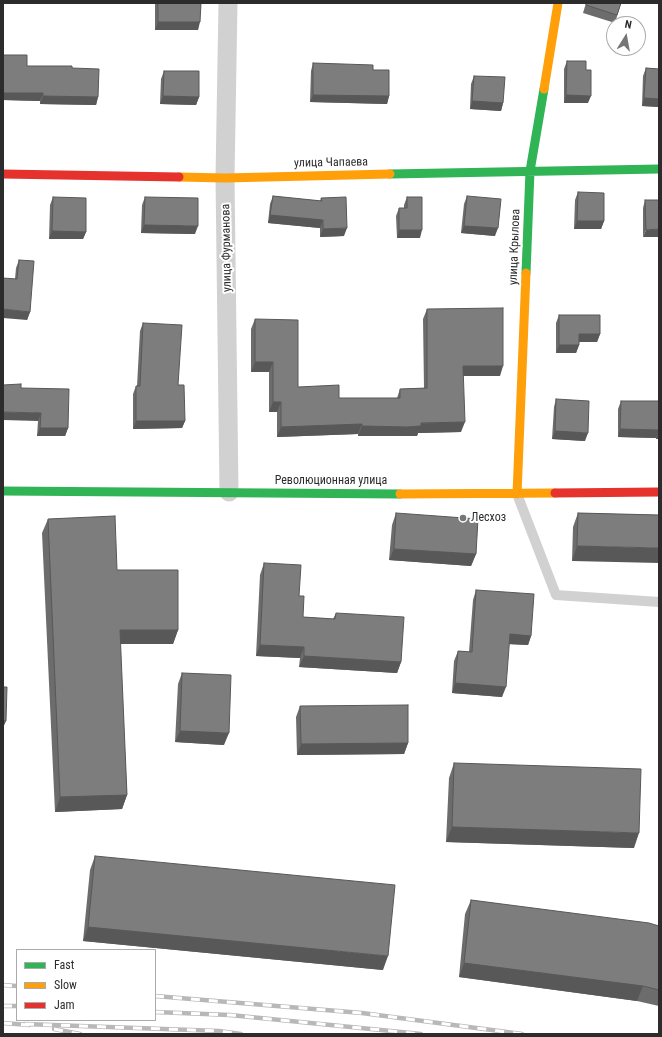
<!DOCTYPE html>
<html>
<head>
<meta charset="utf-8">
<style>
	body { margin:0 }
	#map { position:relative; width:662px; height:1037px; overflow:hidden; background:#fff; font-family:"Roboto Condensed",sans-serif }
	canvas { display:block }
	.frame { position:absolute; inset:0; border:4px solid #2c2c2c; pointer-events:none }
	.legend { position:absolute; left:16px; top:949px; width:140px; height:72px; box-sizing:border-box; background:#fff; border:1px solid #ababab; margin:0; padding:5px 7px; list-style:none; font-size:12px; color:#2c2c2c }
	.legend li { display:flex; align-items:center; gap:8px; height:20px }
	.legend b { width:20px; border:1px solid #ababab }
	.north { position:absolute; left:606px; top:16px; width:40px; height:40px; box-sizing:border-box; background:#fff; border:1px solid #ababab; border-radius:50%; rotate:11deg; font-size:11px; font-weight:700; line-height:16px; text-align:center; color:#2c2c2c }
	.north::after { content:''; display:block; margin:auto; width:14px; height:18px; background:#767676; clip-path:polygon(50% 0,100% 100%,50% 72%,0 100%) }
</style>
</head>
<body>
<div id="map">
<canvas width="662" height="1037"></canvas>
<div class="frame"></div>
<ul class="legend">
<li><b style="height:5px;background:#30b455"></b>Fast</li>
<li><b style="height:5px;background:#ff9f0a"></b>Slow</li>
<li><b style="height:5px;background:#e5322d"></b>Jam</li>
</ul>
<div class="north">N</div>
</div>
<script>
const g = document.querySelector('canvas').getContext('2d');
g.lineJoin = 'round';
function shape(rows) {
  const path = new Path2D();
  for (const r of rows) {
    path.moveTo(r[0], r[1]);
    for (let i = 2; i < r.length; i += 2) path.lineTo(r[i], r[i + 1]);
  }
  return path;
}
function stroke(path, color, width, dash) {
  g.strokeStyle = color;
  g.lineWidth = width;
  g.lineCap = dash ? 'butt' : 'round';
  g.setLineDash(dash || []);
  g.stroke(path);
}
function paint(path, color) {
  g.fillStyle = color;
  g.fill(path, 'evenodd');
}
function drawText(font, color, halo, rows, align = 'center') {
  g.font = font + ' "Roboto Condensed",sans-serif';
  g.lineWidth = 4;
  g.setLineDash([]);
  g.textBaseline = 'middle';
  g.strokeStyle = halo;
  g.fillStyle = color;
  for (const [text, x, y, turn = 0] of rows) {
    g.save();
    g.translate(x, y);
    g.rotate((+turn || 0) * Math.PI / 180);
    g.textAlign = isNaN(turn) ? turn : align;
    if (halo) g.strokeText(text, 0, 0);
    g.fillText(text, 0, 0);
    g.restore();
  }
}
stroke(shape([
	[517,494,556,595,659,602]
]), '#d1d1d1', 10);
stroke(shape([
	[228,3,225,178,229,492]
]), '#d1d1d1', 19);
stroke(shape([
	[390,174,659,169],
	[526,273,530,171,544,89],
	[3,491,400,494]
]), '#30b455', 9);
stroke(shape([
	[544,89,558,3],
	[179,177,225,178,390,174],
	[400,494,555,493],
	[517,494,526,273]
]), '#ff9f0a', 9);
stroke(shape([
	[3,174,179,177],
	[555,493,659,492]
]), '#e5322d', 9);
const rail = shape([
	[3,985,17,986],
	[155,996,362,1013,522,1034],
	[3,1006,17,1006],
	[155,1012,230,1015,421,1034],
	[3,1023,29,1025],
	[25,1024,219,1031,241,1034],
	[54,1029,80,1034]
]);
stroke(rail, '#b8b8b8', 4.5);
stroke(rail, '#fff', 3, [9]);
paint(shape([
	[155,3,201,3,198,30,155,30],
	[586,3,621,3,615,23,583,13],
	[567,61,586,70,588,103,564,103,564,69],
	[313,63,373,70,389,96,387,104,310,102,311,71],
	[27,66,72,68,98,97,96,105,40,104,40,101,3,100],
	[646,68,659,69,659,107,642,106,643,76],
	[164,71,199,97,196,105,160,104,161,79],
	[474,76,503,103,501,111,470,109,471,84],
	[578,192,604,221,601,229,574,229,575,200],
	[273,196,320,201,321,198,344,236,320,237,320,228,268,223,270,204],
	[467,196,495,236,461,233,464,204],
	[53,197,86,232,83,239,49,239,50,205],
	[145,197,195,234,141,233,142,205],
	[407,197,420,238,397,238,396,216,399,208,404,208,404,205],
	[645,200,659,200,643,237,643,208],
	[19,260,30,312,27,320,15,279,16,268],
	[427,309,500,376,463,376,461,432,418,433,417,436,358,436,358,434,277,437,277,412,269,412,269,372,251,372,251,329,255,319,298,387,339,398,397,398,400,389,424,388,423,319],
	[559,315,600,334,597,342,579,342,579,345,576,353,556,353,556,323],
	[143,323,178,385,185,421,182,428,133,429,133,394,136,386,137,386,140,331],
	[21,388,68,428,65,436,37,436,38,421],
	[556,399,585,441,552,439,554,407],
	[621,401,659,401,659,439,656,439,656,438,618,437,618,409],
	[396,513,476,554,471,566,389,560,392,525],
	[578,513,659,515,572,561,573,527],
	[48,519,117,570,178,630,173,644,120,644,127,795,122,809,55,812,42,533],
	[264,563,299,596,303,617,333,619,336,613,401,662,397,673,299,667,300,658,256,656,260,575],
	[476,590,531,636,528,645,509,644,502,697,452,693,454,661,458,651,469,652,473,600],
	[182,673,224,745,175,742,178,684],
	[300,706,408,743,404,754,297,755,296,717],
	[454,763,634,848,446,842,449,778],
	[95,856,383,970,83,941,90,870],
	[471,900,659,926,659,1006,637,1001,459,977,465,914]
]), '#6c6c6c');
paint(shape([
	[158,22,200,22,198,30,155,30],
	[3,93,43,93,40,101,3,100],
	[313,95,389,96,387,104,310,102],
	[566,95,591,96,588,103,564,103],
	[43,96,98,97,96,105,40,104],
	[163,96,199,97,196,105,160,104],
	[644,98,659,99,659,107,642,106],
	[472,101,503,103,501,111,470,109],
	[270,215,323,220,320,228,268,223],
	[577,221,604,221,601,229,574,229],
	[144,225,198,226,195,234,141,233],
	[464,226,498,228,495,236,461,233],
	[347,228,344,236,320,237,323,229],
	[659,229,659,237,643,237,646,230],
	[399,230,422,230,420,238,397,238],
	[52,231,86,232,83,239,49,239],
	[3,309,30,312,27,320,3,318],
	[579,334,600,334,597,342,576,342],
	[559,345,579,345,576,353,556,353],
	[255,362,273,362,269,372,251,372],
	[463,366,503,366,500,376,459,376],
	[273,402,281,402,277,412,269,412],
	[3,412,41,413,38,421,3,420],
	[136,421,185,421,182,428,133,429],
	[465,422,461,432,418,433,417,436,358,436,362,426],
	[362,424,358,434,277,437,281,427],
	[40,428,68,428,65,436,37,436],
	[620,429,659,430,659,431,656,438,618,437],
	[555,431,588,433,585,441,552,439],
	[659,432,659,439,656,439],
	[577,546,659,548,659,563,572,561],
	[394,549,476,554,471,566,389,560],
	[120,630,178,630,173,644,114,644],
	[510,634,531,636,528,645,506,644],
	[260,645,304,647,300,658,256,656],
	[304,656,401,662,397,673,299,667],
	[455,683,506,687,502,697,452,693],
	[3,721,6,721,3,728],
	[180,731,229,733,224,745,175,742],
	[408,743,404,754,297,755,301,744],
	[127,795,122,809,55,812,60,797],
	[452,827,639,833,634,848,446,842],
	[88,927,388,956,383,970,83,941],
	[464,963,643,986,637,1001,459,977]
]), '#585858');
const building = shape([
	[158,3,201,3,200,22,158,22,158,3],
	[586,3,621,3,617,15,586,5,586,3],
	[3,55,27,55,27,66,72,66,72,68,99,69,98,97,43,96,43,93,3,93,3,55],
	[567,61,586,61,586,70,591,70,591,96,566,95,567,61],
	[313,63,373,65,373,70,389,70,389,96,313,95,313,63],
	[646,68,659,69,659,99,644,98,646,68],
	[164,71,199,71,199,97,163,96,164,71],
	[474,76,505,77,503,103,472,101,474,76],
	[578,192,604,193,604,221,577,221,578,192],
	[273,196,322,201,321,198,346,197,347,228,323,229,323,220,270,215,273,196],
	[467,196,501,199,498,228,464,226,467,196],
	[53,197,86,198,86,232,52,231,53,197],
	[145,197,198,198,198,226,144,225,145,197],
	[407,197,422,197,422,230,399,230,399,208,407,208,407,197],
	[645,200,659,200,659,229,646,230,645,200],
	[19,260,34,261,30,312,3,309,3,278,17,279,19,260],
	[503,308,503,366,463,366,465,422,421,423,421,426,407,427,362,426,362,424,281,427,281,402,273,402,273,362,255,362,255,319,298,320,298,387,339,385,339,398,400,398,400,389,427,388,427,309,503,308],
	[559,315,600,315,600,334,579,334,579,345,559,345,559,315],
	[143,323,182,325,178,385,184,385,185,421,136,421,136,386,140,386,143,323],
	[21,384,21,388,69,389,68,428,40,428,41,413,3,412,3,385,21,384],
	[556,399,589,401,588,433,555,431,556,399],
	[621,401,659,401,659,430,620,429,621,401],
	[396,513,478,519,476,554,394,549,396,513],
	[578,513,659,515,659,548,577,546,578,513],
	[115,516,117,570,178,570,178,630,120,630,127,795,60,797,48,519,115,516],
	[264,563,301,565,299,596,304,596,303,617,335,619,336,613,404,617,401,662,304,656,304,647,260,645,264,563],
	[476,590,534,594,531,636,510,634,506,687,455,683,458,651,472,652,476,590],
	[182,673,231,675,229,733,180,731,182,673],
	[3,687,7,687,6,721,3,721,3,687],
	[408,705,408,743,301,744,300,706,408,705],
	[454,763,641,769,639,833,452,827,454,763],
	[95,856,395,885,388,956,88,927,95,856],
	[471,900,649,923,659,926,659,990,643,986,464,963,471,900]
]);
paint(building, '#7d7d7d');
stroke(building, '#585858', 1);
for (const [x, y, r, color] of [
	[463,518,4,"#767676"]
]) {
  const dot = new Path2D();
  dot.arc(x, y, r, 0, 2 * Math.PI);
  g.fillStyle = color;
  g.fill(dot);
  stroke(dot, '#fff', 1.5);
}
drawText('12px', '#2c2c2c', '#fff', [
	["улица Чапаева",331,163,-1],
	["улица Крылова",515,247,-88],
	["улица Фурманова",227,248,-91],
	["Революционная улица",331,481]
]);
drawText('12px', '#2c2c2c', '#fff', [
	["Лесхоз",471,518]
], 'left');
</script>
</body>
</html>
